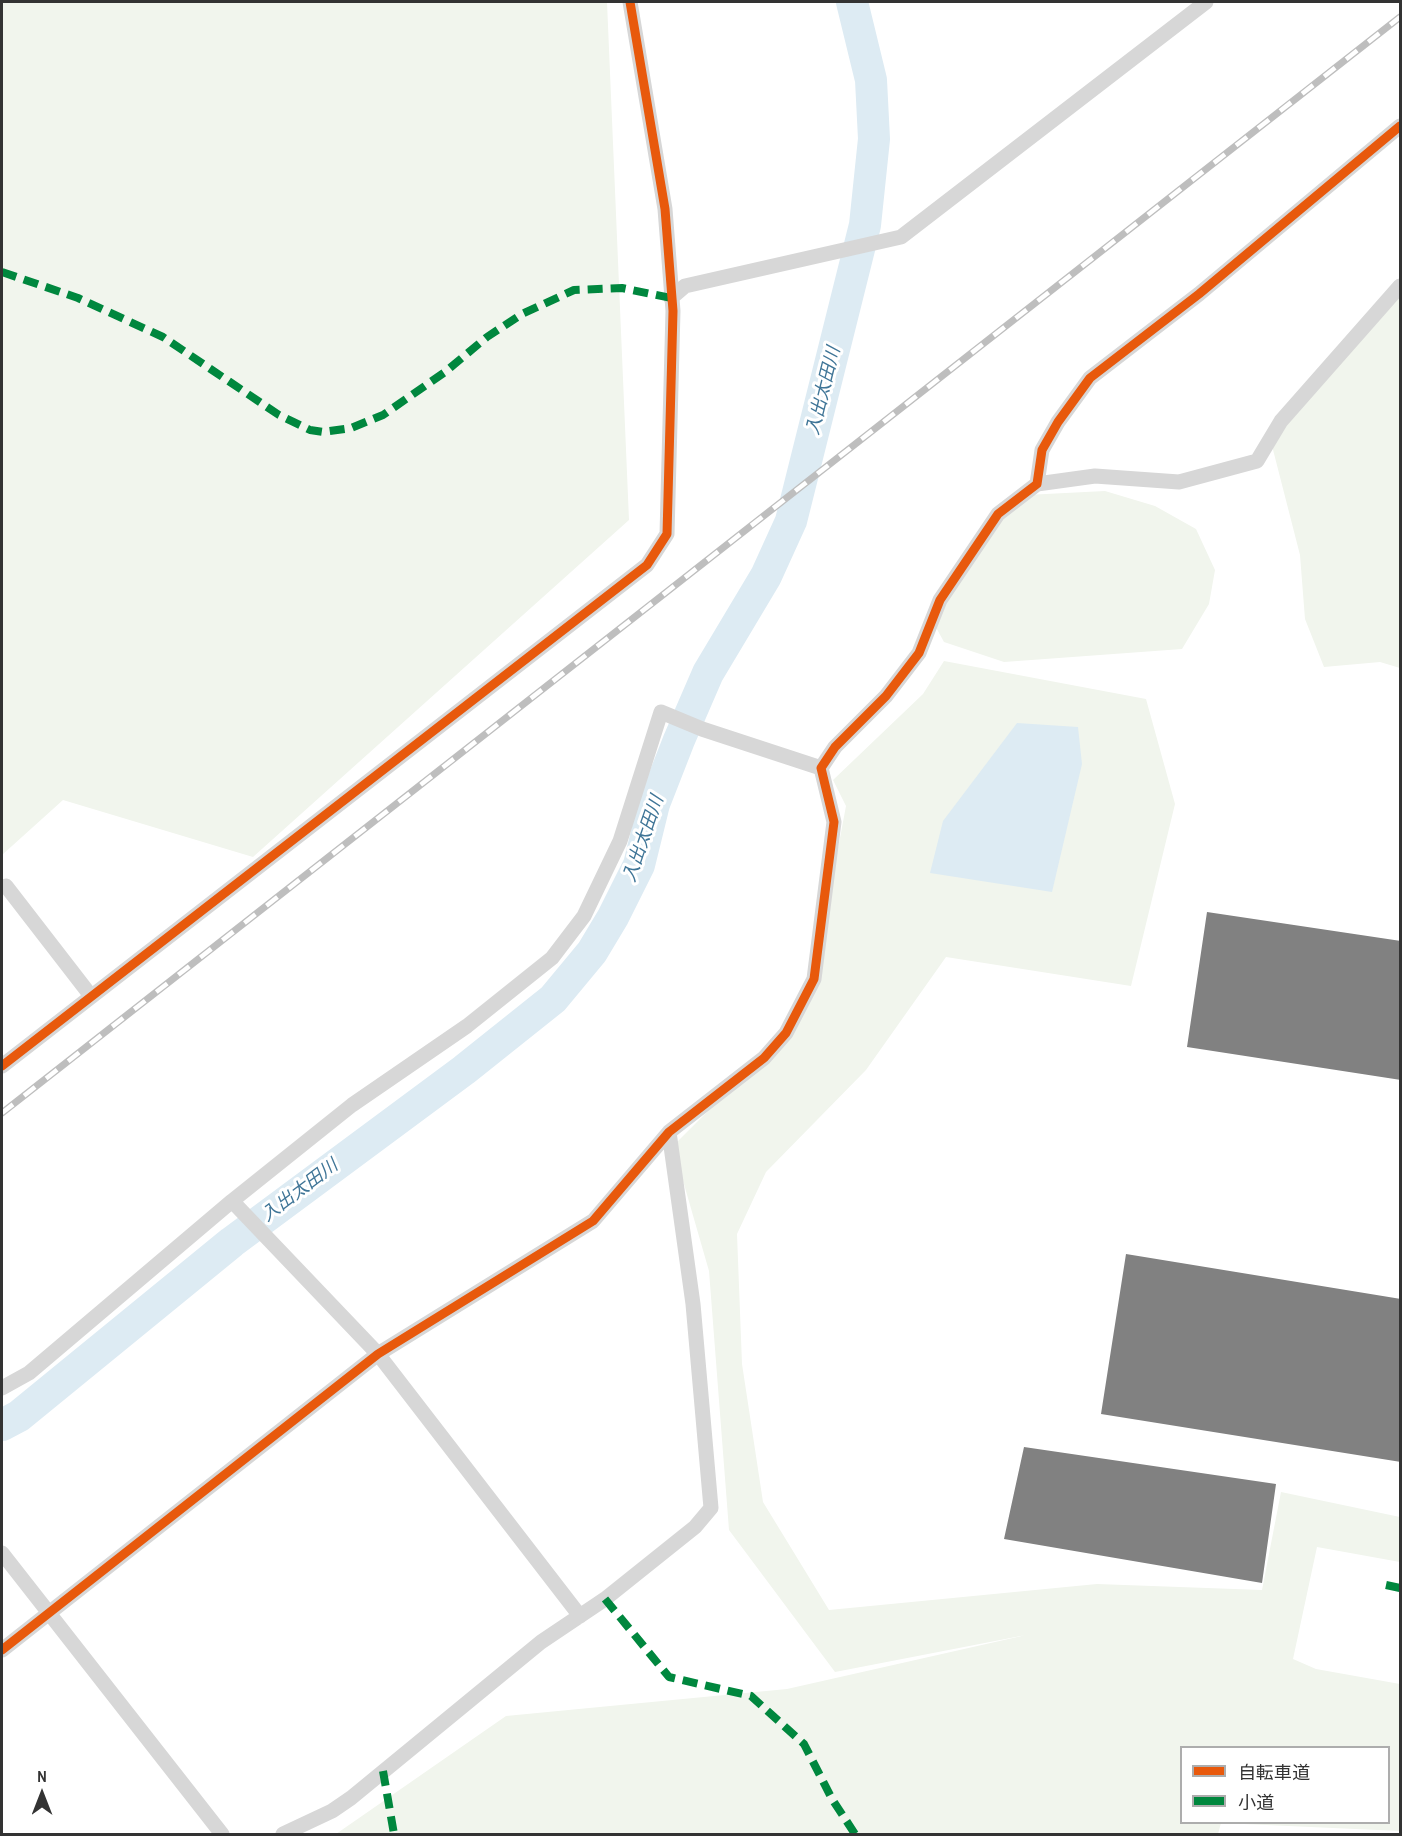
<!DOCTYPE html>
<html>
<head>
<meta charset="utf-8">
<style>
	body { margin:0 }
	#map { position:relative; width:1402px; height:1836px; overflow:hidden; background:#fff; font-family:"Archivo Narrow","Noto Sans JP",sans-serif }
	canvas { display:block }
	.frame { position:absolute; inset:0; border:3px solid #333; pointer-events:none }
	.legend { position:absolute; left:1180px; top:1746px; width:210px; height:78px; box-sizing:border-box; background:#fff; border:2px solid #adadad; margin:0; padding:8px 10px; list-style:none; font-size:18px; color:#333 }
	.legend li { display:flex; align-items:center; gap:12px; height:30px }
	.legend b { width:30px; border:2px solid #adadad }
	.north { position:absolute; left:12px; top:1764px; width:60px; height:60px; -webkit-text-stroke:4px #fff; paint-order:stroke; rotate:0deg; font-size:16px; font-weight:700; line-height:24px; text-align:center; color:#333 }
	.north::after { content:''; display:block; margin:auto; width:21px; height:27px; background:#333; clip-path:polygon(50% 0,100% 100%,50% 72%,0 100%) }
</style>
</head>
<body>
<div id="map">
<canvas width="1402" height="1836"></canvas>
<div class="frame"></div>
<ul class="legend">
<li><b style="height:8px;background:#e8590c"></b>自転車道</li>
<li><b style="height:8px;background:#00873e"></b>小道</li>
</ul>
<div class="north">N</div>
</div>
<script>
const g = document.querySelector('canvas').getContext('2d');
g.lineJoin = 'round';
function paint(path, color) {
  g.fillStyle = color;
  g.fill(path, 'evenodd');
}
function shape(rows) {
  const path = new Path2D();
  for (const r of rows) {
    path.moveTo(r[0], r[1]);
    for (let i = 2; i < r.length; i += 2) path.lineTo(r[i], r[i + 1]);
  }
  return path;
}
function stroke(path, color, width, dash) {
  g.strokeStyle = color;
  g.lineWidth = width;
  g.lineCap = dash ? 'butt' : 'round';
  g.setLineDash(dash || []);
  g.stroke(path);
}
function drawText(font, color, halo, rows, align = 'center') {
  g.font = font + ' "Archivo Narrow","Noto Sans JP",sans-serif';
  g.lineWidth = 6;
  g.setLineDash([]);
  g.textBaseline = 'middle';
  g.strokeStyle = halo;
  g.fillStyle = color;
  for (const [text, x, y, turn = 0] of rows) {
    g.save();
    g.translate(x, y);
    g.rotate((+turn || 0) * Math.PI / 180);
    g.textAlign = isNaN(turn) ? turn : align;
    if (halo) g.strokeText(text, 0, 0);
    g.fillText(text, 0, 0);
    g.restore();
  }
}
paint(shape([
	[2,2,607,2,629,520,253,857,63,800,2,855],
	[1400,286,1400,668,1380,662,1324,667,1305,619,1300,555,1270,438],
	[1105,491,1155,506,1196,529,1215,570,1209,604,1182,649,1004,662,944,642,932,620,964,552,1026,495],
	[944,661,1146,699,1175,804,1131,986,946,957,866,1070,766,1172,737,1234,742,1364,763,1502,829,1610,1097,1584,1262,1590,1281,1492,1400,1517,1400,1562,1317,1547,1293,1659,1316,1669,1400,1684,1400,1831,1221,1823,1218,1834,336,1834,506,1716,787,1689,1026,1635,835,1672,729,1530,709,1271,673,1146,786,1033,817,960,846,806,833,780,923,694],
	[1182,1748,1388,1748,1388,1822,1182,1822]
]), '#f1f5ed');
paint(shape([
	[1017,723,1078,727,1082,764,1052,892,930,873,943,821]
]), '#ddebf3');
stroke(shape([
	[2,1425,19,1416,232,1242,464,1070,553,999,592,952,613,917,639,865,654,804,679,740,708,673,766,576,791,521,865,225,874,139,871,80,852,2]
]), '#ddebf3', 32);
paint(shape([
	[1207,912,1401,941,1401,1080,1187,1047],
	[1126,1254,1401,1299,1401,1462,1101,1414],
	[1024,1447,1276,1484,1262,1583,1004,1539]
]), '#818181');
stroke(shape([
	[671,298,685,286,901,237,1206,2],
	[1037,484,1095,476,1179,482,1257,461,1281,421,1400,286],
	[6,886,91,996],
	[2,1066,647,565,667,534,673,311,665,209,630,2],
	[232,1201,378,1354,580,1616],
	[2,1388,29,1373,232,1201,352,1105,467,1026,552,958,584,916,620,841,661,712,702,729,821,768],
	[2,1553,222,1834],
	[2,1650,378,1354,593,1221,669,1132,764,1058,786,1033,814,979,834,822,821,768,835,747,886,696,919,653,940,600,998,514,1037,484,1042,450,1058,422,1090,378,1199,294,1400,126],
	[283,1834,332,1811,351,1798,541,1642,605,1599,695,1527,711,1508,693,1304,669,1132]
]), '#d7d7d7', 15);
const rail = shape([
	[2,1113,1400,17]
]);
stroke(rail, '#bebebe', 7);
stroke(rail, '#fff', 4.5, [14]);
stroke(shape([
	[2,272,78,298,163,337,279,415,310,430,323,432,351,428,383,415,445,372,487,337,522,314,574,290,622,288,671,298],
	[1386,1585,1400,1588],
	[605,1599,669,1677,751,1696,804,1744,832,1799,855,1834],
	[383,1771,394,1834]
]), '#00873e', 8, [15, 8]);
stroke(shape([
	[2,1066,647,565,667,534,673,311,665,209,630,2],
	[2,1650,378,1354,593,1221,669,1132,764,1058,786,1033,814,979,834,822,821,768,835,747,886,696,919,653,940,600,998,514,1037,484,1042,450,1058,422,1090,378,1199,294,1400,126]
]), '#e8590c', 9);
drawText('italic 18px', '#3f7597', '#fff', [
	["入出太田川",824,391,-76],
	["入出太田川",644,839,-71],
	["入出太田川",300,1191,-37]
]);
</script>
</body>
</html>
